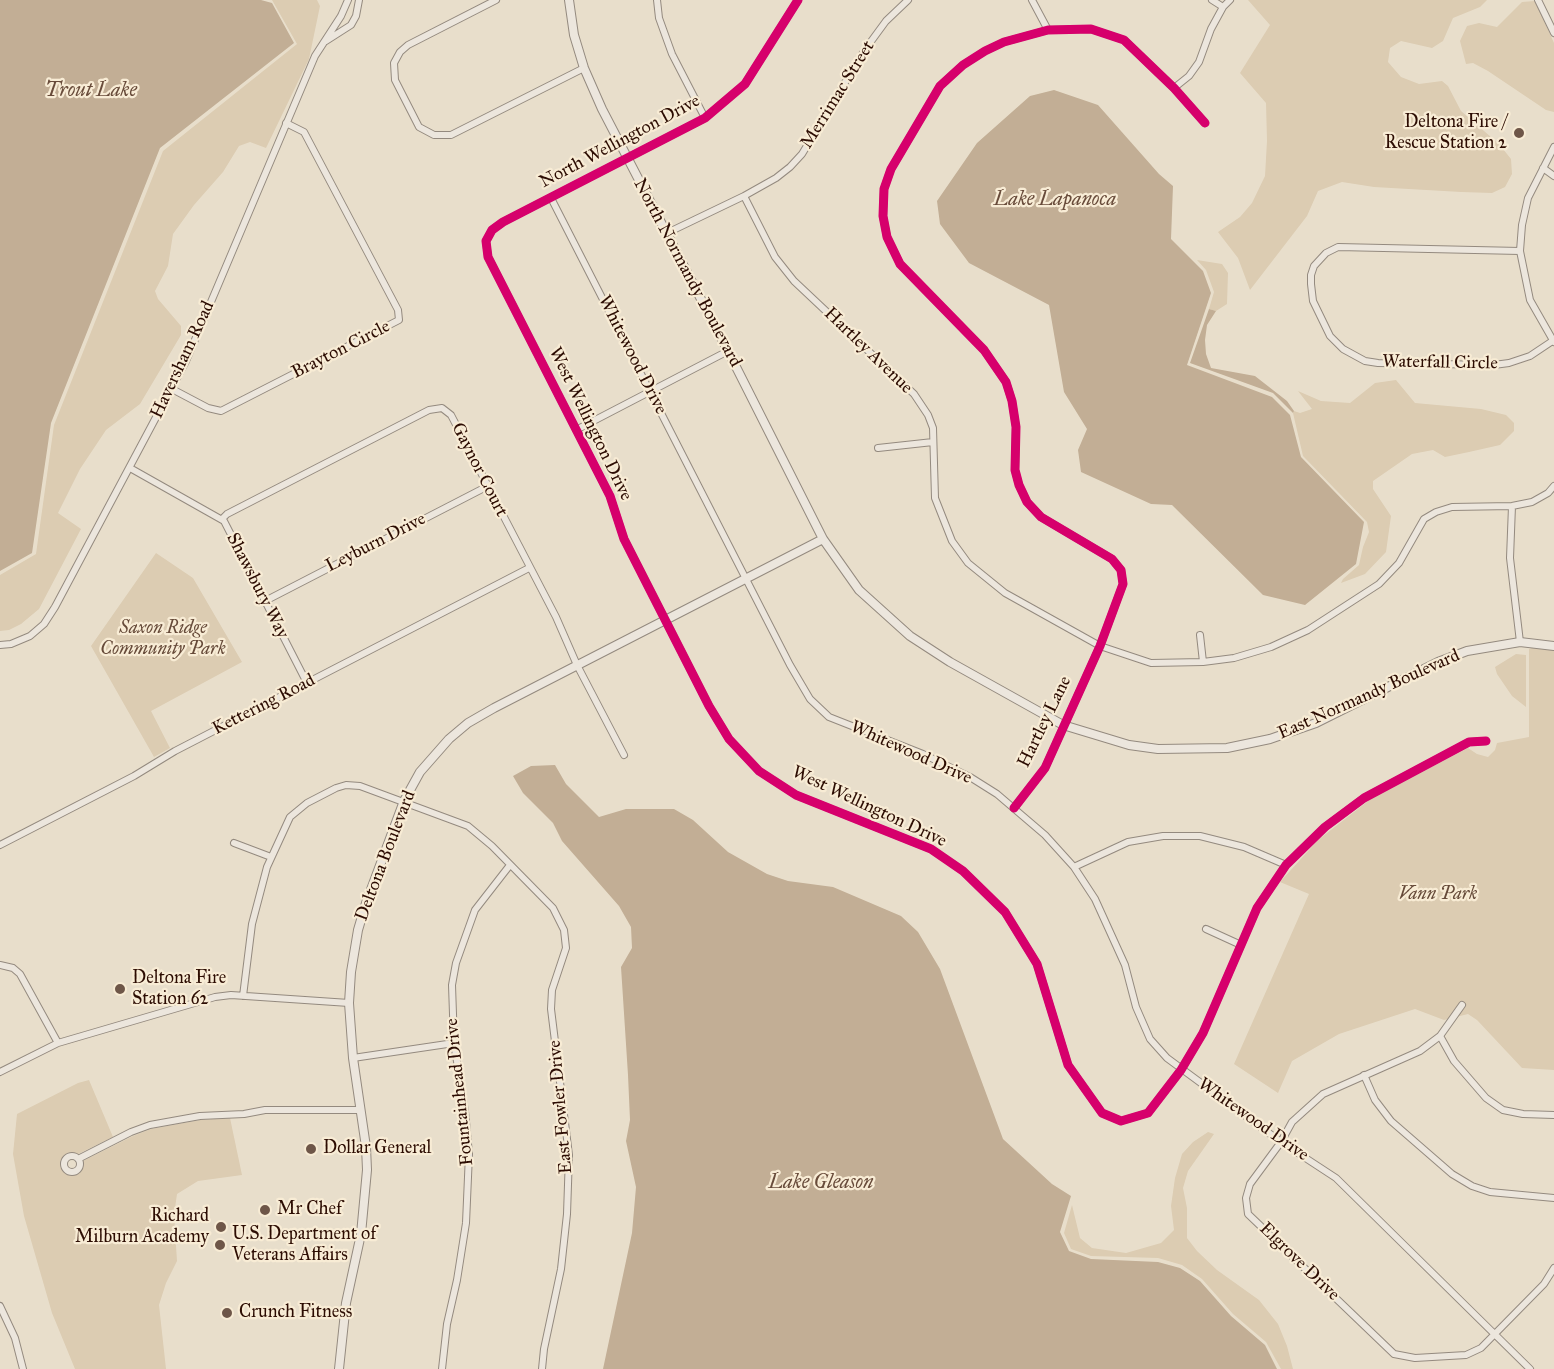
<!DOCTYPE html>
<html>
<head>
<meta charset="utf-8">
<style>
	body { margin:0 }
	canvas { display:block; background:#e8decb }
</style>
</head>
<body>
<canvas width="1554" height="1369"></canvas>
<script>
const g = document.querySelector('canvas').getContext('2d');
g.lineJoin = 'round';
function paint(path, color) {
  g.fillStyle = color;
  g.fill(path, 'evenodd');
}
function shape(rows) {
  const path = new Path2D();
  for (const r of rows) {
    if (r.length === 3) {
      path.moveTo(r[0] + r[2], r[1]);
      path.arc(r[0], r[1], r[2], 0, 2 * Math.PI);
      continue;
    }
    path.moveTo(r[0], r[1]);
    for (let i = 2; i < r.length; i += 2) path.lineTo(r[i], r[i + 1]);
  }
  return path;
}
function stroke(path, color, width, dash) {
  g.strokeStyle = color;
  g.lineWidth = width;
  g.lineCap = dash ? 'butt' : 'round';
  g.setLineDash(dash || []);
  g.stroke(path);
}
function drawText(font, color, halo, rows, align = 'center') {
  g.font = font + ' "IM FELL Great Primer",serif';
  g.lineWidth = 4.5;
  g.setLineDash([]);
  g.textBaseline = 'middle';
  g.strokeStyle = halo;
  g.fillStyle = color;
  for (const [text, x, y, turn = 0] of rows) {
    g.save();
    g.translate(x, y);
    g.rotate((+turn || 0) * Math.PI / 180);
    g.textAlign = isNaN(turn) ? turn : align;
    if (halo) g.strokeText(text, 0, 0);
    g.fillText(text, 0, 0);
    g.restore();
  }
}
paint(shape([
	[272,0,317,0,320,6,309,59,266,148,250,142,239,146,223,172,194,205,173,234,168,266,155,291,158,299,181,326,181,335,140,404,106,430,80,469,58,513,81,529,39,609,21,624,9,630,0,631,0,575,36,554,54,425,163,151,297,44],
	[1248,0,1487,0,1480,7,1453,18,1443,41,1432,48,1401,41,1390,48,1388,62,1401,77,1419,84,1442,81,1448,86,1461,111,1499,144,1511,159,1512,174,1505,187,1492,193,1461,192,1374,187,1342,182,1318,191,1307,216,1250,290,1238,258,1218,232,1240,217,1252,203,1265,176,1267,141,1266,103,1240,73,1270,25],
	[1535,1,1554,43,1554,112,1546,110,1488,71,1473,63,1466,64,1460,41,1467,26,1479,23,1497,27,1522,2],
	[1197,260,1222,264,1228,273,1227,304,1216,311,1209,309,1214,292,1206,270],
	[1396,380,1415,403,1481,409,1506,415,1514,423,1514,431,1500,445,1469,452,1445,457,1433,450,1412,454,1373,481,1373,489,1391,516,1386,552,1365,574,1341,583,1343,579,1359,565,1363,547,1369,532,1367,522,1303,456,1293,413,1294,411,1300,413,1312,409,1298,391,1321,401,1350,403,1375,383],
	[156,553,193,578,242,662,151,711,170,748,154,757,91,646],
	[1535,647,1554,650,1554,1070,1522,1068,1477,1020,1468,1014,1444,1020,1415,1009,1339,1034,1292,1061,1278,1093,1234,1064,1309,894,1280,882,1318,840,1372,798,1468,748,1477,754,1488,757,1495,750,1497,743,1529,737,1529,649],
	[1516,654,1526,655,1526,707,1512,696,1497,674,1495,667],
	[89,1080,113,1137,78,1154,70,1152,64,1155,60,1162,61,1169,70,1176,80,1173,83,1161,133,1136,151,1129,200,1120,230,1118,242,1175,198,1181,177,1194,174,1215,177,1261,166,1283,159,1305,166,1369,75,1369,52,1313,24,1216,13,1154,17,1114,78,1083],
	[1208,1132,1214,1134,1188,1171,1183,1188,1187,1208,1187,1238,1197,1251,1217,1270,1259,1300,1278,1324,1287,1346,1293,1369,1281,1369,1266,1342,1233,1314,1202,1279,1182,1265,1158,1258,1091,1256,1071,1249,1064,1233,1072,1205,1080,1238,1092,1248,1126,1253,1161,1243,1174,1230,1171,1206,1175,1178,1182,1154,1193,1142]
]), '#dcccb2');
paint(shape([
	[0,0,261,0,272,3,294,43,160,148,51,423,32,553,0,571],
	[1054,90,1098,105,1159,174,1173,186,1171,239,1203,271,1211,293,1187,365,1272,397,1290,415,1301,457,1364,522,1356,564,1305,605,1263,595,1172,505,1151,504,1081,472,1078,450,1087,429,1064,392,1049,305,969,263,940,224,937,201,977,143,1030,96],
	[1209,309,1216,311,1207,325,1205,340,1206,354,1211,368,1255,376,1287,401,1294,411,1293,413,1273,393,1190,363],
	[555,765,566,784,599,817,626,809,674,809,693,820,728,852,767,874,788,881,833,887,901,916,918,932,940,969,1003,1139,1052,1184,1071,1196,1060,1232,1069,1251,1091,1259,1158,1262,1180,1268,1200,1281,1231,1316,1265,1345,1277,1369,603,1369,632,1233,636,1187,626,1141,630,1120,628,1075,621,967,632,948,631,927,619,906,562,841,553,823,523,793,513,776,531,766]
]), '#c2ae95');
const minor = shape([
	[496,0,408,45,400,52,394,63,395,80,419,127,434,135,451,135,584,68],
	[657,0,659,18,672,54,705,118],
	[798,0,745,84,705,118,503,222,492,230,486,241,488,257,610,496,624,539,709,706,729,739,759,771,796,795,931,849,963,871,1005,912,1037,964,1068,1065,1102,1113,1121,1121,1148,1113,1181,1070,1203,1033,1257,908,1286,865,1325,827,1364,798,1469,742,1486,741],
	[1032,0,1048,30],
	[1212,0,1223,7],
	[1538,0,1554,33],
	[326,41,351,25,356,16,359,0],
	[1174,88,1189,76,1199,62,1211,29,1223,7,1230,0],
	[1554,147,1528,198,1522,225,1520,251,1530,300,1554,342],
	[1543,168,1554,176],
	[744,196,775,257,794,281,914,394,928,415,933,428,935,498,952,541,968,563,1005,593,1100,646,1151,663,1203,662,1234,658,1271,647,1308,630,1379,584,1399,563,1424,519,1436,512,1452,507,1512,506,1532,502,1548,493,1554,486],
	[551,198,790,665,810,699,829,717,923,754,970,777,997,794,1045,835,1074,867,1095,899,1125,965,1136,1007,1150,1039,1167,1058,1281,1142,1336,1178,1530,1369],
	[667,233,744,196,776,178,790,167,802,154,864,51,886,21,908,0],
	[1520,251,1338,247,1326,253,1314,266,1311,275,1311,284,1313,301,1330,336,1343,349,1365,361,1378,363,1494,365,1509,363,1530,356,1554,340],
	[172,389,208,408,221,411,399,320,398,310,304,132,286,123],
	[576,430,728,351],
	[878,448,933,442],
	[130,468,224,521,307,683],
	[1512,506,1510,558,1520,642],
	[222,519,227,514,429,410,442,408,451,415,556,617,577,665,624,755],
	[265,601,488,486],
	[1200,635,1203,662],
	[0,645,11,644,30,636,44,624,55,607,186,361,315,56,341,16,348,0],
	[1014,808,1045,768,1100,646,1123,584,1121,570,1112,559,1041,517,1027,502,1019,485,1015,470,1016,427,1012,401,1006,382,984,350,900,264,887,237,883,216,884,189,891,169,940,86,963,65,985,51,1004,42,1048,30,1091,29,1124,40,1174,88,1205,123],
	[234,843,271,857],
	[0,845,134,776,175,751,529,568],
	[1074,867,1128,842,1163,836,1200,836,1244,847,1286,865],
	[1206,929,1241,945],
	[0,965,13,968,20,974,58,1043],
	[243,996,252,924,267,867,290,817,307,803,336,788,346,785,360,786,468,826,492,846,553,908,564,930,566,948,552,990,551,1009,569,1155,567,1214,561,1269,544,1349,542,1369],
	[1462,1005,1440,1036,1420,1051,1323,1094,1292,1122,1281,1142,1250,1184,1246,1198,1248,1214,1394,1354,1415,1358,1466,1355,1481,1348,1544,1284,1554,1268],
	[1440,1036,1454,1061,1486,1098,1503,1110,1523,1114,1554,1115],
	[353,1058,454,1043],
	[0,1072,58,1043,215,997,231,995,349,1003],
	[1364,1075,1375,1100,1391,1121,1452,1174,1472,1186,1490,1192,1554,1198],
	[72,1164,8],
	[78,1159,131,1132,150,1125,200,1116,244,1114,265,1110,361,1110],
	[0,1306,15,1338,23,1369],
	[442,1369,447,1324,457,1280,466,1223,469,1154,465,1111,454,1043,452,985,456,963,475,910,510,865]
]);
const tertiary = shape([
	[569,0,574,35,584,68,602,109,728,351,823,539,859,590,910,636,950,662,1063,725,1129,745,1158,749,1227,748,1270,739,1316,723,1438,662,1467,651,1520,642,1554,646],
	[339,1369,346,1303,361,1234,367,1170,366,1147,353,1058,349,1003,351,972,358,930,366,903,404,801,420,772,449,739,468,723,494,708,823,539]
]);
stroke(minor, '#948a7f', 8);
stroke(tertiary, '#948a7f', 10);
stroke(minor, '#ece6dd', 6);
stroke(tertiary, '#ece6dd', 8);
stroke(shape([
	[798,0,745,84,705,118,503,222,492,230,486,241,488,257,610,496,624,539,709,706,729,739,759,771,796,795,931,849,963,871,1005,912,1037,964,1068,1065,1102,1113,1121,1121,1148,1113,1181,1070,1203,1033,1257,908,1286,865,1325,827,1364,798,1469,742,1486,741],
	[1014,808,1045,768,1100,646,1123,584,1121,570,1112,559,1041,517,1027,502,1019,485,1015,470,1016,427,1012,401,1006,382,984,350,900,264,887,237,883,216,884,189,891,169,940,86,963,65,985,51,1004,42,1048,30,1091,29,1124,40,1174,88,1205,123]
]), '#d6006c', 9);
for (const [x, y, r, color] of [
	[1519,133,6,"#6e5648"],
	[120,989,6,"#6e5648"],
	[311,1149,6,"#6e5648"],
	[265,1210,6,"#6e5648"],
	[221,1227,6,"#6e5648"],
	[220,1245,6,"#6e5648"],
	[227,1313,6,"#6e5648"]
]) {
  const dot = new Path2D();
  dot.arc(x, y, r, 0, 2 * Math.PI);
  g.fillStyle = color;
  g.fill(dot);
  stroke(dot, '#f8ecd5', 2);
}
drawText('18px', '#2c0c02', '#f8ecd5', [
	["Merrimac Street",838,95,-58],
	["North Wellington Drive",620,142,-28],
	["North Normandy Boulevard",687,273,62],
	["Brayton Circle",341,350,-27],
	["Hartley Avenue",868,351,44],
	["Whitewood Drive",632,355,63],
	["Haversham Road",183,360,-65],
	["Waterfall Circle",1440,363,1],
	["West Wellington Drive",590,424,64],
	["Gaynor Court",479,470,63],
	["Leyburn Drive",376,543,-27],
	["Shawsbury Way",257,586,63],
	["East Normandy Boulevard",1369,695,-24],
	["Kettering Road",264,705,-27],
	["Hartley Lane",1045,722,-64],
	["Whitewood Drive",911,753,24],
	["West Wellington Drive",869,807,25],
	["Deltona Boulevard",386,856,-69],
	["Fountainhead Drive",460,1092,-96],
	["East Fowler Drive",561,1107,-95],
	["Whitewood Drive",1253,1120,35],
	["Elgrove Drive",1299,1262,44]
]);
drawText('18px', '#2c0c02', '#f8ecd5', [
	["Deltona Fire /",1507,123,"right"],
	["Rescue Station 2",1507,144,"right"],
	["Deltona Fire",132,979],
	["Station 62",132,1000],
	["Dollar General",323,1149],
	["Mr Chef",277,1210],
	["Richard",209,1217,"right"],
	["Milburn Academy",209,1238,"right"],
	["U.S. Department of",232,1235],
	["Veterans Affairs",232,1256],
	["Crunch Fitness",239,1313]
], 'left');
drawText('italic 18px', '#664a39', '#f8ecd5', [
	["Saxon Ridge",163,629],
	["Community Park",163,650],
	["Vann Park",1438,895]
]);
drawText('italic 20px', '#684b3a', '#f8ecd5', [
	["Trout Lake",91,91],
	["Lake Lapanoca",1055,200],
	["Lake Gleason",821,1183]
]);
</script>
</body>
</html>
